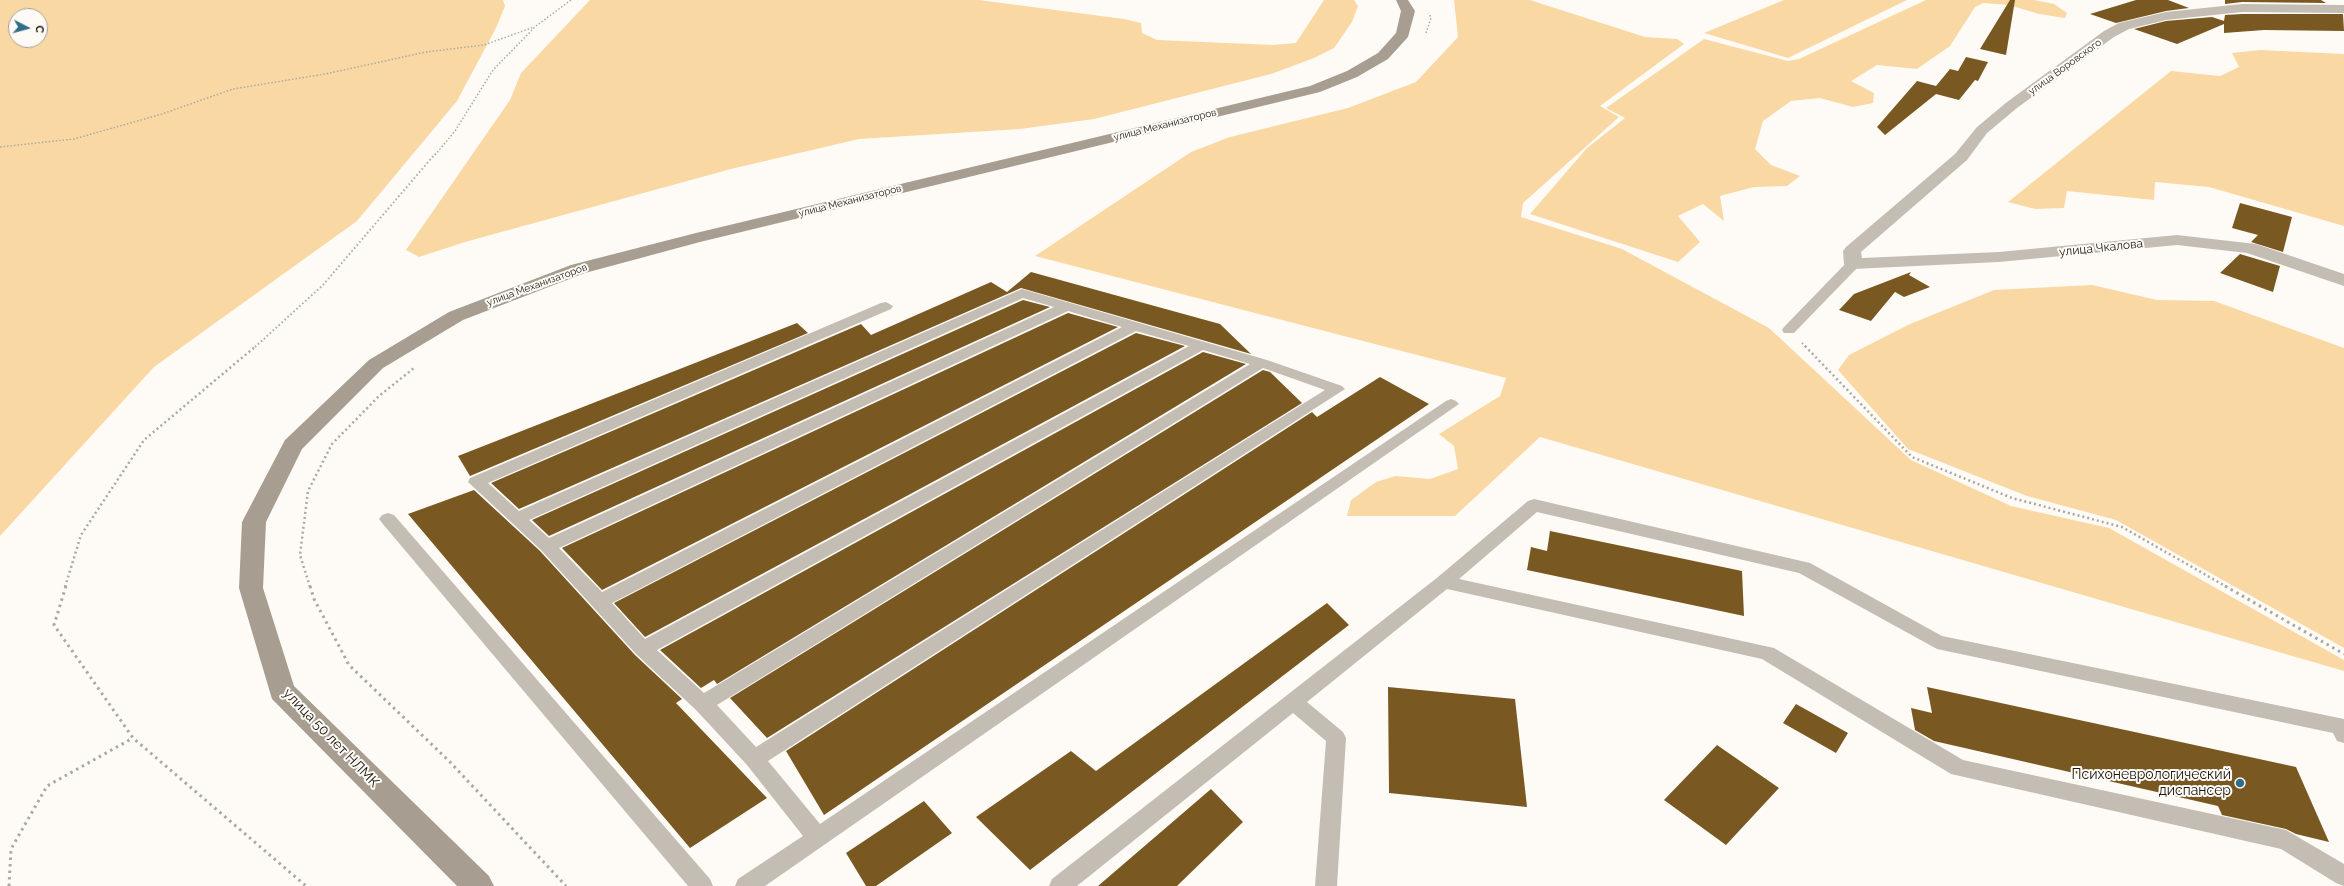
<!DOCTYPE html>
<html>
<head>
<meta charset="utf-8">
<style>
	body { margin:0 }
	#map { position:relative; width:2344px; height:886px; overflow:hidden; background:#fefbf7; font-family:Raleway,sans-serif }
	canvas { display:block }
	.north { position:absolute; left:8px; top:8px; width:40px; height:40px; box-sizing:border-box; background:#fefbf7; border:1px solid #a39f9a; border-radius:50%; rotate:96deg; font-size:11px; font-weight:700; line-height:16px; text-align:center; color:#1b160e }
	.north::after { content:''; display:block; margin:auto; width:14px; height:18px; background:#316e85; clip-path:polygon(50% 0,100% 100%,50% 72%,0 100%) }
</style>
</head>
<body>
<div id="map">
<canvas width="2344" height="886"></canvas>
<div class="north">С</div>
</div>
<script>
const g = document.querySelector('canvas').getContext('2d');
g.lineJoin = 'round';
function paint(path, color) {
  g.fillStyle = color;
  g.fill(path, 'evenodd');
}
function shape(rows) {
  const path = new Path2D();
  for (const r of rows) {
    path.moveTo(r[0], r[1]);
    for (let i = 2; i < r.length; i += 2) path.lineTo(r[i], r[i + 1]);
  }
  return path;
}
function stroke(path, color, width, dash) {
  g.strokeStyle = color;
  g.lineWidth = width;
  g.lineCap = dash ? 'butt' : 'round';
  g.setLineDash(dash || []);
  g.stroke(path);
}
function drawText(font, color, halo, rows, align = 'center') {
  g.font = font + ' Raleway,sans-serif';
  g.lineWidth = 4;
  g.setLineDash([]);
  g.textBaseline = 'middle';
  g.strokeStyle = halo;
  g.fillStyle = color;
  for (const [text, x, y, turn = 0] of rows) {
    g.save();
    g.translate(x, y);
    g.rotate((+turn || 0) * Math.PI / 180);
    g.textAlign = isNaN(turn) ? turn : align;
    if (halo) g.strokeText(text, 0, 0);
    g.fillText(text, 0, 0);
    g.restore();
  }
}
paint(shape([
	[0,0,503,0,505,6,496,28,457,101,357,221,154,367,0,536],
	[16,16,40,16,40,40,16,40],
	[590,0,979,0,1124,19,1141,23,1142,33,1157,40,1273,45,1296,43,1324,0,1354,0,1358,6,1352,22,1334,48,1314,58,1271,74,1094,119,1020,129,859,139,731,169,465,242,419,257,406,250,510,100,521,73],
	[1454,0,1530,0,1645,37,1677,39,1684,44,1600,106,1619,117,1523,203,1521,217,1622,249,1769,328,1911,460,2011,506,2109,528,2344,660,2344,671,1540,437,1455,516,1347,516,1351,500,1376,482,1395,476,1430,479,1458,469,1454,446,1439,434,1500,396,1506,378,1035,256,1191,152,1230,137,1348,108,1416,82,1458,37],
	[1784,0,1907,0,1788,58,1704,33],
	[1926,0,2034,0,2054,4,2067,13,2065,18,2039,14,2009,5,1983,3,1975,7,1950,46,1917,69,1877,65,1851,81,1874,93,1873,103,1853,107,1820,98,1791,101,1763,121,1755,149,1771,165,1800,176,1787,186,1754,187,1720,196,1724,221,1703,204,1678,216,1700,242,1678,262,1530,214,1587,148,1625,118,1606,108,1704,39,1788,61,1799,59],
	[2260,50,2344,54,2344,226,2209,187,2155,182,2154,200,2067,191,2064,208,2035,209,2008,202,2171,71,2220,76,2239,67,2232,53],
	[2092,285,2157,300,2214,301,2344,348,2344,648,2116,520,2027,496,1908,449,1838,370,1849,355,1910,324,1994,290]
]), '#fad8a4');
paint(shape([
	[2010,0,2015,0,2006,55,1980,49],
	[2136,0,2168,0,2189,8,2166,11,2116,23,2090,14],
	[2225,0,2321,0,2326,3,2242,2,2225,4],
	[2242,14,2343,14,2344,31,2264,30,2224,33,2224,24,2177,44,2134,29,2166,21,2212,17,2224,21,2225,15],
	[1966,57,1988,62,1978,81,1975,80,1959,100,1936,94,1885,135,1877,127,1917,81,1936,86,1950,69,1958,71],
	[2240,203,2292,217,2283,252,2251,242,2258,235,2232,228],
	[2240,254,2280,266,2273,292,2220,273],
	[1031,272,1220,324,1251,354,1021,288,519,509,491,483,861,324,871,335,991,282,1007,292],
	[1911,272,1909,275,1930,287,1904,297,1895,292,1871,321,1839,310,1854,294],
	[1023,300,1050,307,549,536,532,520],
	[1068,313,1118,327,602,590,562,548],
	[797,323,808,333,470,476,458,456],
	[1136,333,1185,346,645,637,614,603],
	[1203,352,1246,364,717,684,714,680,701,688,660,650],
	[1263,370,1270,372,1302,403,767,738,730,698],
	[1380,377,1429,404,824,815,786,751,1312,412,1317,417],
	[474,490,540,551,635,655,682,699,676,703,767,798,690,848,408,514],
	[1550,531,1742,571,1744,616,1527,570,1531,547,1547,551],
	[1327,603,1349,625,1030,870,976,817,1071,751,1096,771],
	[1388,687,1515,699,1527,807,1389,793],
	[1927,687,2296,767,2329,842,2296,834,2286,829,2222,815,2218,806,1934,741,1915,730,1911,708,1932,713],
	[1796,704,1848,733,1836,753,1783,723],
	[1717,745,1779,788,1726,845,1664,800],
	[1211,789,1243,822,1177,886,1098,886],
	[924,801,952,833,876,886,866,886,846,853]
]), '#795921');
stroke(shape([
	[1426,33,1431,18,1429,13],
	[0,147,74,139,162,114,233,89,325,74,426,52,484,45,534,27],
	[435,155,455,131,493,70,536,26,571,0]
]), '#aca8a3', 1.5, [1.5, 2]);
stroke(shape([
	[1802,343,1806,347],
	[255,347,323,285,435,154]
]), '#aca8a3', 2, [1.5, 2.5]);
stroke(shape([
	[1805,346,1912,457,2012,498,2122,527,2227,587],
	[65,587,81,535,144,440,256,346],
	[310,587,300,555,308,491,332,444,379,396,414,368]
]), '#aca8a3', 2.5, [2, 3]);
stroke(shape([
	[66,586,54,625,133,738,306,886],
	[310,586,314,599,349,665,450,762,566,886],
	[2225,586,2344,654],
	[9,886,11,849,47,786,133,738]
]), '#aca8a3', 3, [2.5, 4]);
paint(shape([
	[1853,260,1858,261,1860,264,1858,267,1794,333,1784,333,1782,330,1784,327,1848,261,1853,260],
	[1022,289,1267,360,1342,386,1345,389,768,761,820,824,1446,401,1451,399,1456,401,1459,404,765,886,735,886,738,879,803,836,747,765,696,710,636,654,541,550,468,482,470,478,881,303,886,302,893,306,891,309,488,483,519,511,1022,289],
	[1023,298,1054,307,549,538,529,520,1023,298],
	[1068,311,1122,327,602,592,559,548,1068,311],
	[1136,331,1189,346,645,639,612,603,1136,331],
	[1203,350,1250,364,704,693,657,650,1203,350],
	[1263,368,1325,390,756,747,717,705,1263,368],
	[1534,499,1810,563,1942,636,2344,719,2344,743,2337,741,2333,733,1937,649,1799,573,1537,512,1459,579,1774,648,1963,760,2286,830,2344,864,2344,886,2336,883,2281,849,1951,774,1762,659,1447,589,1307,702,1343,732,1346,738,1337,886,1315,886,1326,741,1293,713,1077,886,1049,886,1052,879,1438,577,1528,501,1534,499],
	[388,513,394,515,710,879,713,886,688,886,382,523,379,519,382,515,388,513]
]), '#c3bdb4');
paint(shape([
	[2242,4,2344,5,2344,13,2242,12,2166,20,2129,29,2114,37,2017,108,1987,133,1967,160,1861,252,1862,258,1999,252,2177,235,2256,244,2344,274,2344,286,2247,253,2177,245,1999,262,1853,269,1847,268,1844,264,1843,251,1846,247,1955,154,1977,127,2007,102,2104,31,2119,23,2166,12,2242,4]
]), '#c3bdb4');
paint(shape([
	[1396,0,1408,0,1415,11,1408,37,1388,59,1357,77,1320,92,700,242,585,273,463,320,383,368,302,449,266,522,263,588,294,686,489,876,494,886,457,886,272,699,239,588,242,522,285,440,369,360,449,312,571,265,696,233,1310,86,1347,71,1378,53,1396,33,1401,11,1396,0]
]), '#a79e91');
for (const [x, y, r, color] of [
	[2240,783,5,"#316e85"]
]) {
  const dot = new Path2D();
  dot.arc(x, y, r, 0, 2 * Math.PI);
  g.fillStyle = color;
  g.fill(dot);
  stroke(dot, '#fefbf7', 1.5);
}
drawText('10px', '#1b160e', '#fefbf7', [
	["улица Воровского",2065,67,-36],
	["улица Механизаторов",1165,125,-14],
	["улица Механизаторов",850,201,-14],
	["улица Механизаторов",537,285,-20]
]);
drawText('12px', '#1b160e', '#fefbf7', [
	["улица Чкалова",2101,248,-6]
]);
drawText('14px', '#1b160e', '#fefbf7', [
	["улица 50 лет НЛМК",331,738,46]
]);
drawText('14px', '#1b160e', '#fefbf7', [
	["Психоневрологический",2231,775],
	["диспансер",2231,791]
], 'right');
</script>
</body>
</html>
